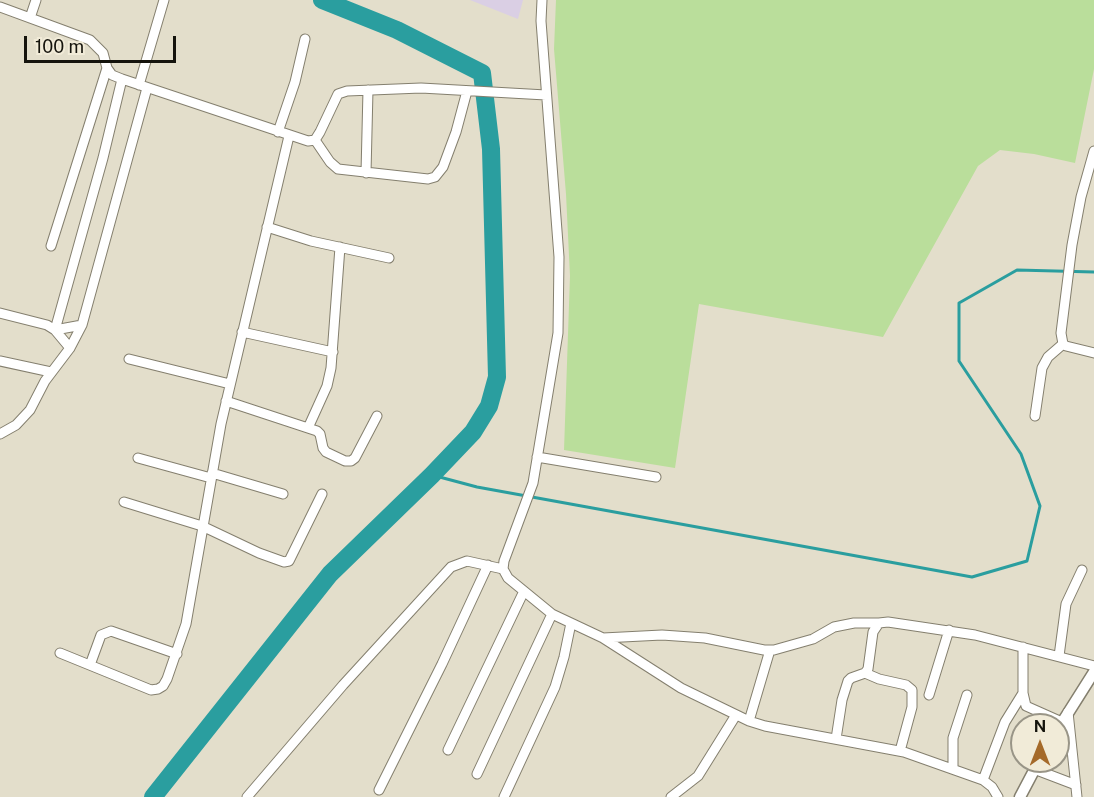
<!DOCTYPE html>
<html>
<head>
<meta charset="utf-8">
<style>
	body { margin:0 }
	#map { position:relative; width:1094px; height:797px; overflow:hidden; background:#e3decb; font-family:"Public Sans",sans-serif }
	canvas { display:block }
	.north { position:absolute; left:1010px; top:713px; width:60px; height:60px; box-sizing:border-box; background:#f1ebd8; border:2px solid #999587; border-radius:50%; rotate:0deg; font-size:16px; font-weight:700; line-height:24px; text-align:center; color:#15140d }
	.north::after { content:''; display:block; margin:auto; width:21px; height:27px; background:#a56a2a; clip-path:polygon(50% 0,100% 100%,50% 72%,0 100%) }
	.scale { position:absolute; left:24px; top:36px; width:152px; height:27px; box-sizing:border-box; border:3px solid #15140d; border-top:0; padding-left:8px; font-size:18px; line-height:21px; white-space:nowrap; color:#15140d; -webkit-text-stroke:4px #f1ebd8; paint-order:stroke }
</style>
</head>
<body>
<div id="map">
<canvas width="1094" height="797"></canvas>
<div class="north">N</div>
<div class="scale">100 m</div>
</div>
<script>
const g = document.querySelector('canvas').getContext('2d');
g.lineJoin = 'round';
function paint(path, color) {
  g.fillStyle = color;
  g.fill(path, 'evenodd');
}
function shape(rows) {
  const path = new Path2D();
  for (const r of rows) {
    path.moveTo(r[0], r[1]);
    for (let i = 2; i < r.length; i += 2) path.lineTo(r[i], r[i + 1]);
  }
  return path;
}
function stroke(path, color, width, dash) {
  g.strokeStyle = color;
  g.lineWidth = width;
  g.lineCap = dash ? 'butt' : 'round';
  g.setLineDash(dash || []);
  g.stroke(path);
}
paint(shape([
	[470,0,523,0,518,19]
]), '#dacfe4');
paint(shape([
	[556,0,1094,0,1094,69,1075,163,1034,154,1000,150,978,166,883,337,699,304,675,468,564,450,570,276,566,194,554,49]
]), '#bade9b');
stroke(shape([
	[432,475,477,487,972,577,1027,561,1040,506,1021,454,959,361,959,303,1017,270,1094,272]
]), '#2a9e9f', 3);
stroke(shape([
	[153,797,330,574,432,475,473,432,489,406,497,377,491,149,482,73,397,30,322,0]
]), '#2a9e9f', 18);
const minor = shape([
	[542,0,541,21,559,257,558,333,533,483,504,561,503,569,508,578,552,614,603,638,681,688,749,721,765,726,904,752,983,780,992,787,998,797],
	[0,7,90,40,103,53,107,68,112,75,122,79,308,141,315,140,320,132,338,94,347,91,421,88,546,95],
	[30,18,36,0],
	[139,85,164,0],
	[278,132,295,82,305,39],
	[315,140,330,162,338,169,428,179,435,177,443,167,456,132,467,91],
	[1094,151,1081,197,1072,245,1061,333,1063,344,1066,346,1094,353],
	[366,173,368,90],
	[267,227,311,241,389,258],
	[51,246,107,68],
	[0,313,47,325,55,330,70,348],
	[82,325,55,330,103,158,122,79],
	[242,332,333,352],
	[129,359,230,384],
	[0,361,51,372],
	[226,401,317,431,320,434,323,448,326,452,345,461,351,461,355,458,377,416],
	[1035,416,1042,368,1048,357,1063,344],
	[308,428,327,386,331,368,340,247],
	[0,434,16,425,30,410,45,381,70,348,82,325,147,88],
	[537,457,656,477],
	[138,458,211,478],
	[212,473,283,494],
	[124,502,202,526,259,553,284,562,289,561,322,494],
	[603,638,662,635,705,638,764,650,774,650,813,639,834,627,854,623,879,623],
	[1023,647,1023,693,1026,706,1062,722],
	[60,653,151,690,158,689,163,686,167,679,186,624,221,424,289,136],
	[1059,656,1066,604,1082,570],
	[90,665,101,635,111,631,177,654],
	[865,673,879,679,906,685,912,690,912,707,900,751],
	[929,695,949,630],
	[1068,712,1077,797],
	[749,721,770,650],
	[836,739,842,700,848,681,851,678,865,673,868,669,873,632,879,623,888,622,975,635,1094,666],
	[448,750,524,591],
	[953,768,953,738,967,695],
	[1034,769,1076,785],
	[477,774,552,614],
	[983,780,1005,722,1023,693],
	[379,790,442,664,488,565],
	[247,797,343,685,451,567,467,561,503,569],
	[504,797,555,687,564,657,571,623],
	[671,797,698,776,736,715]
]);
const tertiary = shape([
	[1058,729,1094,672],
	[1020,797,1039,761]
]);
stroke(minor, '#847f6e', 11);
stroke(tertiary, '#847f6e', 13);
stroke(minor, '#fff', 9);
stroke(tertiary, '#fff', 10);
</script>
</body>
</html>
